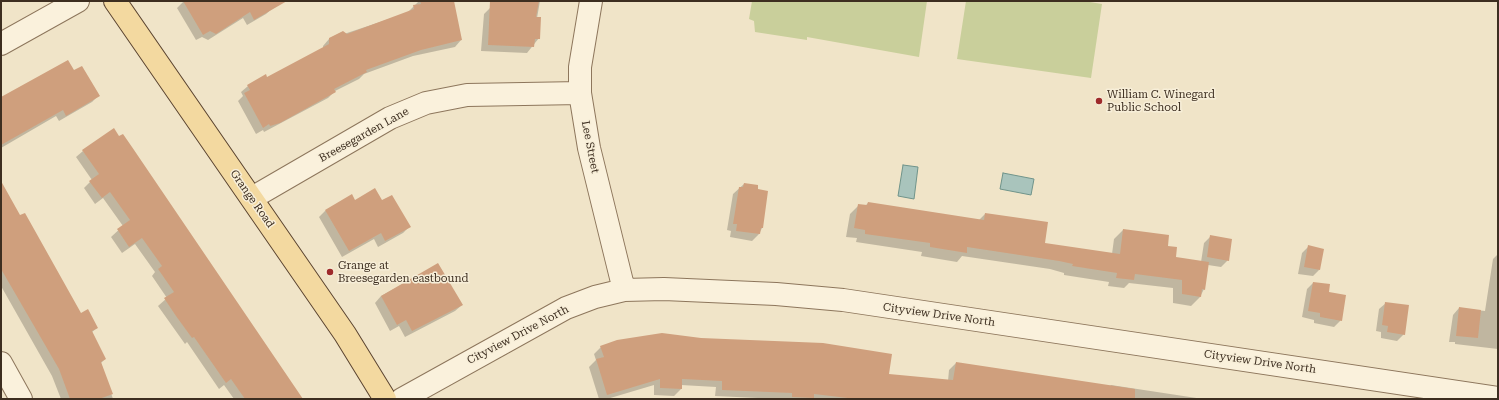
<!DOCTYPE html>
<html>
<head>
<meta charset="utf-8">
<style>
	body { margin:0 }
	#map { position:relative; width:1499px; height:400px; overflow:hidden; background:#f0e4c8; font-family:"Roboto Serif",serif }
	canvas { display:block }
	.frame { position:absolute; inset:0; border:2px solid #3d2e20; pointer-events:none }
</style>
</head>
<body>
<div id="map">
<canvas width="1499" height="400"></canvas>
<div class="frame"></div>
</div>
<script>
const g = document.querySelector('canvas').getContext('2d');
g.lineJoin = 'round';
function paint(path, color) {
  g.fillStyle = color;
  g.fill(path, 'evenodd');
}
function shape(rows) {
  const path = new Path2D();
  for (const r of rows) {
    path.moveTo(r[0], r[1]);
    for (let i = 2; i < r.length; i += 2) path.lineTo(r[i], r[i + 1]);
  }
  return path;
}
function stroke(path, color, width, dash) {
  g.strokeStyle = color;
  g.lineWidth = width;
  g.lineCap = dash ? 'butt' : 'round';
  g.setLineDash(dash || []);
  g.stroke(path);
}
function drawText(font, color, halo, rows, align = 'center') {
  g.font = font + ' "Roboto Serif",serif';
  g.lineWidth = 3;
  g.setLineDash([]);
  g.textBaseline = 'middle';
  g.strokeStyle = halo;
  g.fillStyle = color;
  for (const [text, x, y, turn = 0] of rows) {
    g.save();
    g.translate(x, y);
    g.rotate((+turn || 0) * Math.PI / 180);
    g.textAlign = isNaN(turn) ? turn : align;
    if (halo) g.strokeText(text, 0, 0);
    g.fillText(text, 0, 0);
    g.restore();
  }
}
paint(shape([
	[752,1,927,1,919,57,807,37,807,40,755,32,754,21,749,19],
	[966,1,1084,1,1102,4,1091,78,957,59]
]), '#c9cf9b');
const water = shape([
	[903,165,918,167,914,199,898,196,903,165],
	[1003,173,1034,179,1031,195,1000,189,1003,173]
]);
paint(water, '#a9c4bc');
stroke(water, '#6f938a', 1);
paint(shape([
	[184,1,269,1,273,8,266,14,247,25,243,18,208,40,202,37,196,40,177,8],
	[419,1,453,1,461,40,455,47,413,56,364,74,359,79,335,91,328,98,264,132,263,130,256,134,238,101,243,96,241,92,248,86,267,78,323,48,323,46,329,39,407,13],
	[504,1,540,1,537,18,539,38,527,53,481,51,484,14,490,8],
	[74,71,98,96,92,102,59,121,56,116,1,148,1,99],
	[83,151,302,399,234,399,224,385,219,389,187,342,185,344,158,306,167,298,152,276,155,272,135,244,122,253,111,237,123,226,103,198,95,204,84,188,92,180,76,157],
	[744,184,762,228,759,234,752,241,730,237,731,231,727,230,733,194],
	[1,194,81,314,97,328,92,332,105,359,101,363,113,399,61,399,52,376,1,286],
	[355,201,382,202,409,227,403,233,378,247,374,239,342,257,319,217,325,211],
	[868,203,979,220,985,214,1044,244,1112,254,1114,239,1123,230,1167,247,1175,258,1201,262,1204,243,1210,237,1228,260,1221,267,1208,265,1204,289,1200,297,1191,306,1173,303,1173,288,1129,283,1124,288,1108,286,1109,282,1064,275,1064,273,1050,269,962,256,957,262,921,256,922,252,856,242,857,238,846,237,850,214,859,205,865,206],
	[1309,246,1319,270,1313,276,1298,274,1302,253],
	[1498,254,1498,349,1455,344,1455,342,1449,342,1453,315,1459,308,1485,311,1493,259],
	[437,265,462,305,455,311,405,337,399,326,390,331,375,303,381,296],
	[1313,283,1328,293,1341,320,1334,327,1314,323,1314,320,1302,317,1307,289],
	[1386,303,1404,334,1397,341,1381,338,1381,332,1376,331,1379,309],
	[601,347,948,381,949,370,956,363,1109,387,1111,385,1203,399,779,399,715,396,716,387,681,385,681,389,674,396,654,395,654,385,607,399,599,399,589,367,596,360,594,354]
]), '#0003');
paint(shape([
	[183,1,287,1,254,20,250,12,216,34,210,31,203,35],
	[420,1,454,1,462,40,421,50,366,70,367,72,334,89,336,92,280,123,270,126,269,124,263,128,244,93,250,90,247,85,266,74,267,77,329,44,329,38,343,31,347,34,414,9,413,5,421,4],
	[490,1,539,1,536,17,541,17,540,39,535,39,534,47,488,45],
	[68,60,74,70,82,66,100,96,66,116,63,110,1,145,1,97],
	[114,128,119,136,123,134,132,147,303,399,245,399,231,379,226,383,194,337,192,338,176,316,164,298,174,292,158,269,162,266,142,238,129,247,117,229,130,220,110,192,102,198,89,181,99,174,82,150],
	[1,181,20,215,25,213,81,313,88,309,98,328,92,331,106,359,101,362,113,394,99,399,70,399,59,369,1,269],
	[744,183,758,185,758,189,768,191,763,228,761,228,760,234,736,231,737,224,733,224,739,187,743,187],
	[375,188,382,200,392,195,411,227,385,241,381,233,349,251,325,210,352,194,355,200],
	[868,202,984,220,985,213,1048,222,1045,243,1120,254,1123,229,1169,235,1168,246,1177,247,1176,257,1209,262,1205,290,1202,289,1201,297,1182,294,1182,280,1135,274,1134,280,1116,278,1117,273,1072,266,1073,264,1059,261,967,247,967,253,930,247,930,243,865,234,865,230,854,228,858,204,867,205],
	[1210,235,1232,239,1229,261,1207,257],
	[1308,245,1324,249,1320,270,1304,267],
	[438,263,463,305,412,331,406,320,397,325,381,296],
	[1313,282,1330,284,1329,292,1346,295,1342,321,1320,317,1320,313,1308,311],
	[1385,302,1409,305,1405,335,1387,332,1388,326,1382,325],
	[1459,307,1481,310,1478,338,1456,336],
	[662,333,701,338,823,343,892,354,889,374,953,380,956,362,1135,389,1135,399,856,399,814,394,814,398,792,397,792,393,722,390,722,381,682,379,682,389,660,388,660,379,607,395,596,359,604,357,600,346,617,340]
]), '#cf9f7d');
const minor = shape([
	[591,1,580,67,580,93,589,148,624,290],
	[1,44,78,1],
	[252,198,390,118,426,103,467,95,580,93],
	[1,363,21,399],
	[402,399,566,308,595,297,624,290,664,289,776,294,843,300,1498,398]
]);
const major = shape([
	[115,1,345,334,385,399]
]);
stroke(minor, '#8d765c', 24);
stroke(major, '#5b4430', 24);
stroke(minor, '#faf1dc', 22);
stroke(major, '#f3d9a0', 22);
for (const [x, y, r, color] of [
	[1099,101,4,"#9e2a2b"],
	[330,272,4,"#9e2a2b"]
]) {
  const dot = new Path2D();
  dot.arc(x, y, r, 0, 2 * Math.PI);
  g.fillStyle = color;
  g.fill(dot);
  stroke(dot, '#f7eed8', 1.5);
}
drawText('11px', '#3d2e20', '#f7eed8', [
	["William C. Winegard",1107,95],
	["Public School",1107,108],
	["Grange at",338,266],
	["Breesegarden eastbound",338,279]
], 'left');
drawText('11px', '#3d2e20', '#f7eed8', [
	["Breesegarden Lane",364,135,-29],
	["Lee Street",590,147,79],
	["Grange Road",252,199,55],
	["Cityview Drive North",939,315,8],
	["Cityview Drive North",518,335,-28],
	["Cityview Drive North",1260,362,8]
]);
</script>
</body>
</html>
